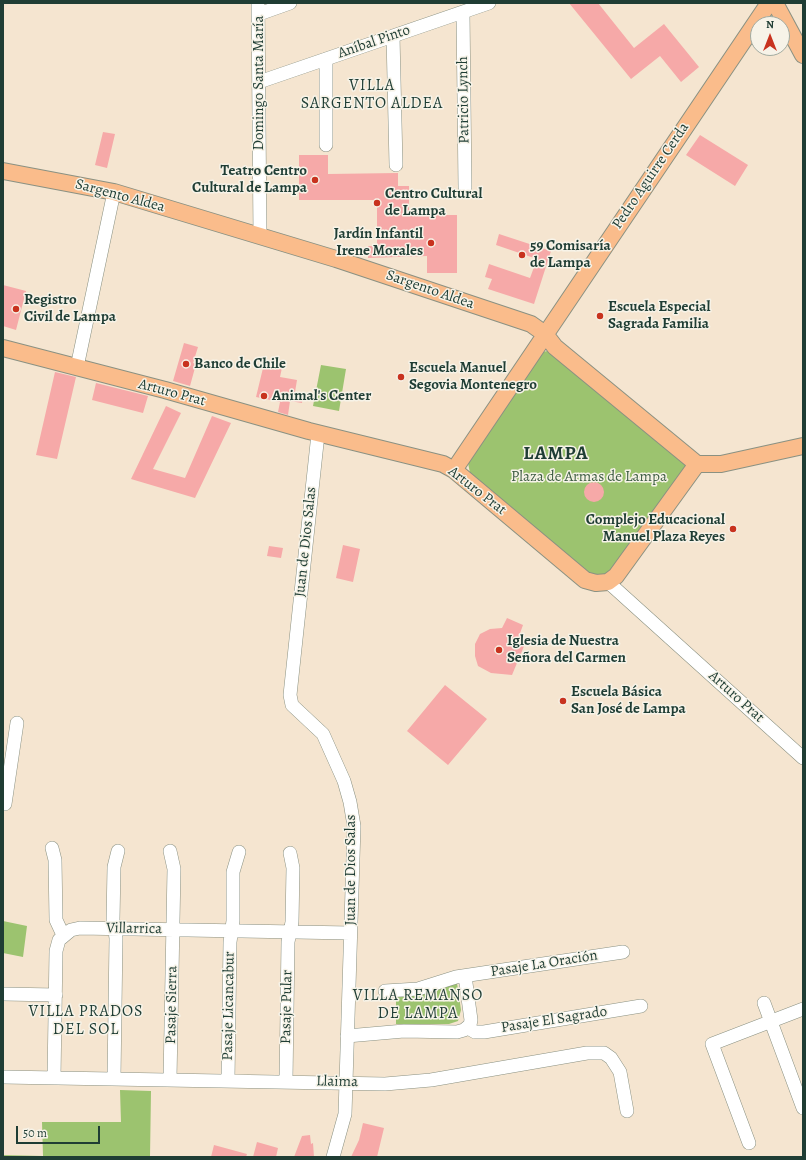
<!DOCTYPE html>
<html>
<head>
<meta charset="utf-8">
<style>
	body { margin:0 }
	#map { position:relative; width:806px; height:1160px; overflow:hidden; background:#f5e5d0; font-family:Alegreya,serif }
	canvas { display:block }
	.frame { position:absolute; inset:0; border:4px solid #1f3d34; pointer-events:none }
	.north { position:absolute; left:750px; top:16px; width:40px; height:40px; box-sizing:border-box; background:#f7f3e8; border:1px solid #a1aaa0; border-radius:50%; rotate:0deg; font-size:11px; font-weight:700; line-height:16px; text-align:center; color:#1f3d34 }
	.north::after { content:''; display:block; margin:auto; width:14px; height:18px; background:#c8321e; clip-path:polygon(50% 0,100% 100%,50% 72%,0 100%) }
	.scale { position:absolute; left:16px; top:1126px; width:84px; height:18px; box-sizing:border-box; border:2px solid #1f3d34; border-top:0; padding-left:5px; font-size:12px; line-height:14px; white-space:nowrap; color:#1f3d34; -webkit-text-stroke:3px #f7f3e8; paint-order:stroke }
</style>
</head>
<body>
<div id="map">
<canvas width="806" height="1160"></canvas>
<div class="frame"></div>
<div class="north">N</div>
<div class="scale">50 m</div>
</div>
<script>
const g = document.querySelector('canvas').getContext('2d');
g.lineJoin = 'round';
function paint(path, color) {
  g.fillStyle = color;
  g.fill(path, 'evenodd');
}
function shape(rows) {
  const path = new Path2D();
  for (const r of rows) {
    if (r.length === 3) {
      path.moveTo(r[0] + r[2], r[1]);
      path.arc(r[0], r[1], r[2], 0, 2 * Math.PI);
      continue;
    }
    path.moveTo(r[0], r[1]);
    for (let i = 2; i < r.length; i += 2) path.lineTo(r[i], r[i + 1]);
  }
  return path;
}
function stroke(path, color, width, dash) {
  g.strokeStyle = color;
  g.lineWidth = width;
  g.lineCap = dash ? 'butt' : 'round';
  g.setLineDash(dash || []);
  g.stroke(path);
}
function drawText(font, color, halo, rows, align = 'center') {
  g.font = font + ' Alegreya,serif';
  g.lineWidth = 3;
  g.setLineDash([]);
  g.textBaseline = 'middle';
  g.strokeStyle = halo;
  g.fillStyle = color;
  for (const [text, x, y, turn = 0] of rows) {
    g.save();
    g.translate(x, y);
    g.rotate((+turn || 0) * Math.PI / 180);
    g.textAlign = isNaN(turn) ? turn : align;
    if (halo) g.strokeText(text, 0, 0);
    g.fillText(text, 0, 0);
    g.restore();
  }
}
paint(shape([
	[547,351,557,356,686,461,688,470,611,573,602,578,592,577,470,473,468,463,540,353],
	[321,365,346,369,339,411,313,406],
	[3,921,27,926,23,957,3,953],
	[457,983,461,1010,458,1021,449,1024,396,1024,396,996],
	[120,1090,151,1091,150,1157,3,1157,3,1155,43,1156,42,1122,121,1122]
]), '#9cc36f');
paint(shape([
	[569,3,598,3,634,48,664,24,699,67,681,82,660,56,631,79],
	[103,132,115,134,107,168,95,165],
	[700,135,748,165,735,186,686,155],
	[299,155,328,155,328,174,398,173,398,186,409,186,409,213,423,212,423,215,457,215,457,273,427,273,427,256,368,258,368,246,377,246,377,200,299,200],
	[499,234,551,251,534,304,488,289,492,279,485,277,489,264,530,278,537,259,496,245],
	[3,285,26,291,16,330,3,326],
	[184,343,198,347,193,363,196,364,190,386,173,381],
	[268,360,283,363,280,377,297,380,295,392,303,394,302,403,290,401,288,415,278,412,280,402,256,397,263,368,266,368],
	[55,372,76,377,57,459,36,455],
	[96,383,148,396,143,413,92,400],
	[166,406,181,413,153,469,185,478,212,416,231,423,195,498,131,479],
	[594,492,10],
	[343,545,360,549,353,582,336,578],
	[269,546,283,548,281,558,267,556],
	[507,618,523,625,519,636,527,639,512,675,491,673,478,666,475,656,475,644,480,634,490,629,502,628],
	[445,685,487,719,448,765,407,731],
	[363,1123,384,1128,377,1157,351,1157,359,1140],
	[310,1135,311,1144,313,1143,314,1157,294,1157,302,1136],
	[257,1142,278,1148,276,1157,253,1157],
	[214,1145,247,1154,246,1157,211,1157]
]), '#f6a9a8');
const minor = shape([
	[258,3,260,236],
	[463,12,465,188],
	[259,14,290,3],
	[393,36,396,165],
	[326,59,326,145],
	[259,82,489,3],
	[77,367,114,192],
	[318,434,290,695,292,705,323,734,344,781,350,802,354,826,345,1114,333,1157],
	[608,582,803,758],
	[5,804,17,723],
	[52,848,55,860,56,920,63,935],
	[170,851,174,869,170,1079],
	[385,991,418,989,456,977,623,952],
	[3,994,56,995],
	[764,1003,803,1108],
	[468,1028,475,1032,484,1032,641,1006],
	[347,1036,404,1031,457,1032,464,1030,470,1025,471,1020,465,976],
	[3,1077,385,1084,431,1080,587,1053,604,1053,611,1058,620,1072,627,1111],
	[54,1078,56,951,59,940,71,930,80,928,350,933],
	[114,1078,116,938,113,920,114,867,118,851],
	[228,1080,230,942,233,921,233,872,239,852],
	[286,1081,288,942,292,922,293,868,290,853],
	[749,1143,712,1044,803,1009]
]);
const major = shape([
	[775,3,803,55],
	[3,171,114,192,336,259,531,324,545,334,555,347,697,464],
	[3,348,165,390,309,431,443,464,454,470,585,580,596,583,608,582,616,576,697,464],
	[697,464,721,464,803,446],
	[454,470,769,3]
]);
stroke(minor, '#8a9182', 14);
stroke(major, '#8a9182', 18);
stroke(minor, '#fff', 13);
stroke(major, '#fabc8b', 16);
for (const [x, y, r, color] of [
	[315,180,4,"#c8321e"],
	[377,203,4,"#c8321e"],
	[431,243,4,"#c8321e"],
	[522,255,4,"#c8321e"],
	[16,309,4,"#c8321e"],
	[600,316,4,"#c8321e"],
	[186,364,4,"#c8321e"],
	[401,377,4,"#c8321e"],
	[264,396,4,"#c8321e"],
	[733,529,4,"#c8321e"],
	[499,650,4,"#c8321e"],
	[563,701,4,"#c8321e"]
]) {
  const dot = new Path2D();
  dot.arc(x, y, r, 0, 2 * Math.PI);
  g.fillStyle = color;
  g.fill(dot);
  stroke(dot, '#f7f3e8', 1.5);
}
drawText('15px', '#1f3d34', '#f7f3e8', [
	["Aníbal Pinto",374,42,-19],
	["Domingo Santa María",259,83,-90],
	["Patricio Lynch",464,100,-91],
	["Pedro Aguirre Cerda",651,176,-56],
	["Sargento Aldea",120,196,15],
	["Sargento Aldea",430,290,19],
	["Arturo Prat",172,393,15],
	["Arturo Prat",477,491,38],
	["Juan de Dios Salas",306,542,-84],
	["Arturo Prat",736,697,42],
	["Juan de Dios Salas",351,870,-90],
	["Villarrica",134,929,1],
	["Pasaje La Oración",544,964,-9],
	["Pasaje Sierra",172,1005,-89],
	["Pasaje Licancabur",229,1006,-89],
	["Pasaje Pular",287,1007,-89],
	["Pasaje El Sagrado",554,1020,-9],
	["Llaima",337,1082,1]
]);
drawText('bold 15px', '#1f3d34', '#f7f3e8', [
	["Teatro Centro",307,171,"right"],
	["Cultural de Lampa",307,188,"right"],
	["Centro Cultural",385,194],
	["de Lampa",385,211],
	["Jardín Infantil",423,234,"right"],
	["Irene Morales",423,251,"right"],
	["59 Comisaría",530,246],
	["de Lampa",530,263],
	["Registro",24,300],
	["Civil de Lampa",24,317],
	["Escuela Especial",608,307],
	["Sagrada Familia",608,324],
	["Banco de Chile",194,364],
	["Escuela Manuel",409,368],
	["Segovia Montenegro",409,385],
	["Animal's Center",272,396],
	["Complejo Educacional",725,520,"right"],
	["Manuel Plaza Reyes",725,537,"right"],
	["Iglesia de Nuestra",507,641],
	["Señora del Carmen",507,658],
	["Escuela Básica",571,692],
	["San José de Lampa",571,709]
], 'left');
drawText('15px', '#3e5e43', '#f7f3e8', [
	["Plaza de Armas de Lampa",589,477]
]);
g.letterSpacing = '1px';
drawText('16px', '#1f3d34', '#f7f3e8', [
	["VILLA",372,86],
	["SARGENTO ALDEA",372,104],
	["VILLA REMANSO",418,996],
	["DE LAMPA",418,1014],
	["VILLA PRADOS",86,1012],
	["DEL SOL",86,1030]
]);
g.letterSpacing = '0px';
g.letterSpacing = '1px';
drawText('bold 19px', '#1f3d34', '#f7f3e8', [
	["LAMPA",556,454]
]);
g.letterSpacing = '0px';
</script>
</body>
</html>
